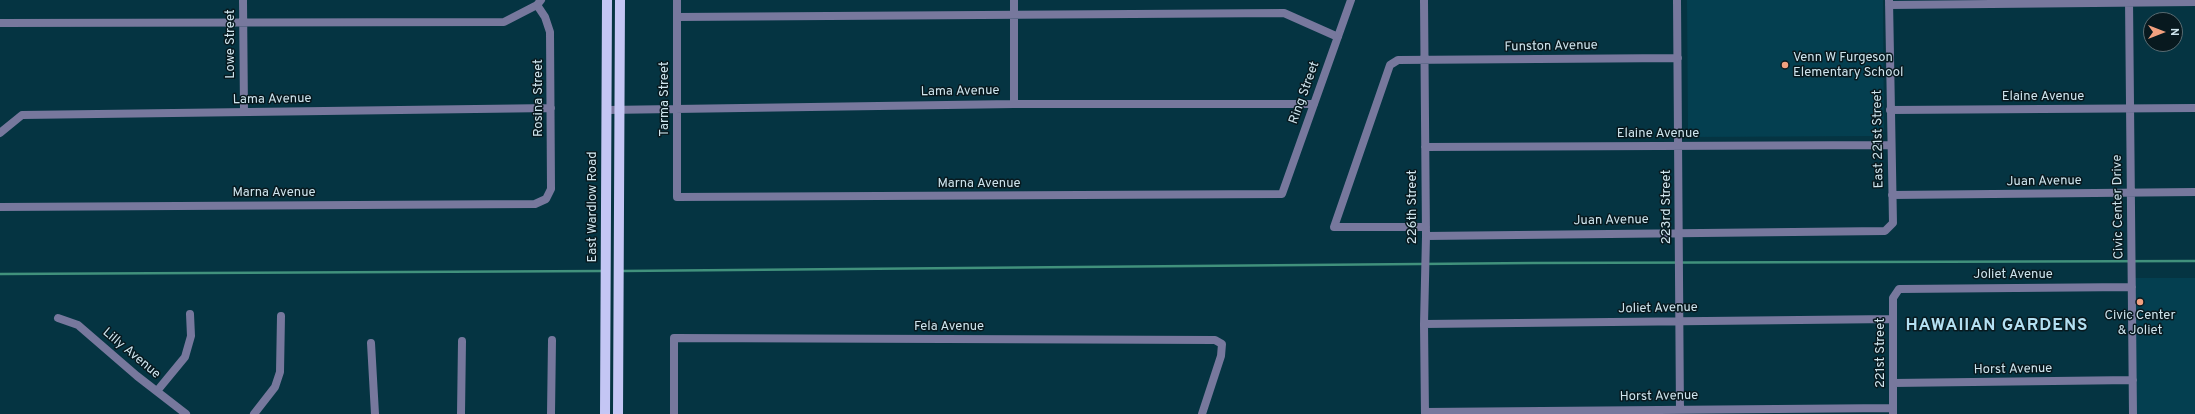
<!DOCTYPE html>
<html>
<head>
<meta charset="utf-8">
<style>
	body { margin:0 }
	#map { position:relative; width:2195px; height:414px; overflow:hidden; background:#053442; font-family:Overpass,sans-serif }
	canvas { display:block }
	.north { position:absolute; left:2143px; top:12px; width:40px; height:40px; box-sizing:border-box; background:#08191f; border:1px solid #576a71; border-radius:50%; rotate:90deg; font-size:11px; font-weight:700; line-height:16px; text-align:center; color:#cee4ed }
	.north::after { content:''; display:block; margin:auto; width:14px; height:18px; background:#f2a07f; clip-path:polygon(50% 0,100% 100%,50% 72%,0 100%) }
</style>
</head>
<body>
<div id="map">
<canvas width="2195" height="414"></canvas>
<div class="north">N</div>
</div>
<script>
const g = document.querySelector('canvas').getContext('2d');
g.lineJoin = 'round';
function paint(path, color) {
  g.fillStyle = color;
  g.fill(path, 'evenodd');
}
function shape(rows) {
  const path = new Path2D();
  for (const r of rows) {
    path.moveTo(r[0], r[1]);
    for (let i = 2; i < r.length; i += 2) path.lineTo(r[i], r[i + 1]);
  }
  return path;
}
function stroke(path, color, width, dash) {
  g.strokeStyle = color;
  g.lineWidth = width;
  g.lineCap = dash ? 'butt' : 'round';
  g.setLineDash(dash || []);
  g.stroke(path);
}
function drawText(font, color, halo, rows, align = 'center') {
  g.font = font + ' Overpass,sans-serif';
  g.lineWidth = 3;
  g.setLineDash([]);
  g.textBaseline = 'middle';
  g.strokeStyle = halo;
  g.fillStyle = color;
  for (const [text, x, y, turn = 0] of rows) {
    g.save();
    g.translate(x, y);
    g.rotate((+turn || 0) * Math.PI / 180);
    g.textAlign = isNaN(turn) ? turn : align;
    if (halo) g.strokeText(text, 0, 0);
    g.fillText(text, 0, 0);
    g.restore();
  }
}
paint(shape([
	[1687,0,1883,0,1884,131,1879,136,1693,137,1688,134],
	[2134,278,2195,278,2195,414,2136,414]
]), '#043f50');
stroke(shape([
	[622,271,1533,263,2195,261],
	[0,274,603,271]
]), '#41917c', 2.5);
stroke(shape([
	[243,0,244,112],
	[677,0,677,197,1282,194,1351,0],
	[1014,0,1014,104],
	[1424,0,1426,236,1424,324,1425,414],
	[1677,0,1680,413],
	[2129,0,2133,414],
	[1889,5,2195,2],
	[677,17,1284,13,1338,37],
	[0,23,504,22,537,5],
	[607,110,1014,104,1314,104],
	[1890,110,2195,108],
	[0,133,22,115,551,108],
	[1425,147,1891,145],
	[1892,195,2195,192],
	[0,207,535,204,546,199,551,189,550,32,545,17,537,5,541,0],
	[1426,227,1334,227,1390,65,1398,60,1678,58],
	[1426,236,1885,231,1893,223,1889,0],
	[58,318,78,325,137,376,186,414],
	[1424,324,1893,319],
	[371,343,375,414],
	[1893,383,2133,380],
	[157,391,185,357,191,336,190,314],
	[1425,412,1893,408],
	[254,414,275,387,280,372,281,316],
	[461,414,462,341],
	[551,414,552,340],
	[674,414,674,338,1215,340,1222,344,1221,356,1202,414],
	[1893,414,1893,298,1899,289,2132,287]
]), '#77789d', 8);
stroke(shape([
	[605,414,607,0],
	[618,414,620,0]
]), '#c4c6f4', 10);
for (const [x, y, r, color] of [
	[1785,65,4,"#f2a07f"],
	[2140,302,4,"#f2a07f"]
]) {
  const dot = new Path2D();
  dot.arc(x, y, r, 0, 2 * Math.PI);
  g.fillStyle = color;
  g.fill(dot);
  stroke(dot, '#08191f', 1.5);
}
drawText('13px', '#cee4ed', '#08191f', [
	["Lowe Street",231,44,-90],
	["Funston Avenue",1551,47,-1],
	["Lama Avenue",960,92,-1],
	["Ring Street",1305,93,-70],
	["Elaine Avenue",2043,97],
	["Rosina Street",539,98,-90],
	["Tarma Street",665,99,-90],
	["Lama Avenue",272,100,-1],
	["Elaine Avenue",1658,134],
	["East 221st Street",1879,139,-91],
	["Juan Avenue",2044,182,-1],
	["Marna Avenue",979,184],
	["Marna Avenue",274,193],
	["East Wardlow Road",593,207,-90],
	["226th Street",1413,207,-90],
	["223rd Street",1667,207,-90],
	["Civic Center Drive",2119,207,-91],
	["Juan Avenue",1611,221,-1],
	["Joliet Avenue",2013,275],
	["Joliet Avenue",1658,309,-1],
	["Fela Avenue",949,327],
	["221st Street",1881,353,-90],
	["Lilly Avenue",131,354,40],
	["Horst Avenue",2013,370,-1],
	["Horst Avenue",1659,397,-1]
]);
drawText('13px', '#cee4ed', '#08191f', [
	["Venn W Furgeson",1793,58],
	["Elementary School",1793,73],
	["Civic Center",2140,316,"center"],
	["& Joliet",2140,331,"center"]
], 'left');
g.letterSpacing = '1px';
drawText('bold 17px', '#b3e0f2', '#08191f', [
	["HAWAIIAN GARDENS",1997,327]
]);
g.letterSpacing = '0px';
</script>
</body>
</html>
